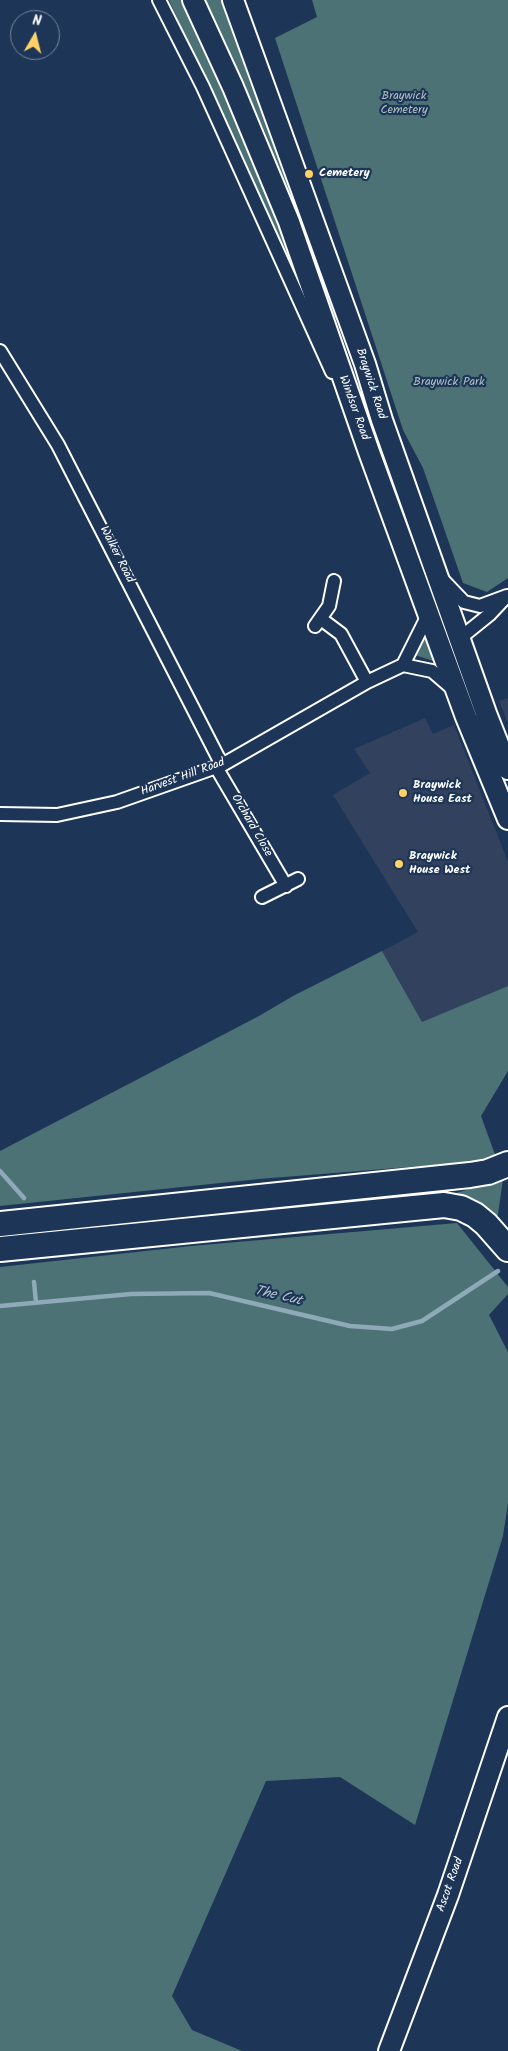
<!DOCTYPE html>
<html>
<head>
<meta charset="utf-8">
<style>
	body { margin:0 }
	#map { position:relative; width:508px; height:2051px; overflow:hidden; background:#1d3557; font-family:Kalam,sans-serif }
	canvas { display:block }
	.north { position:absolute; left:10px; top:10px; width:50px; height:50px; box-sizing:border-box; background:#1d3557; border:1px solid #77869a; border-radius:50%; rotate:8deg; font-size:14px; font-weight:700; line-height:20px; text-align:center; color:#fff }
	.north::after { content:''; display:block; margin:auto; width:18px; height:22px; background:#ffd166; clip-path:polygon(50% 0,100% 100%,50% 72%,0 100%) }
</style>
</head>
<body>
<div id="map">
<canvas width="508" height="2051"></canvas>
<div class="north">N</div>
</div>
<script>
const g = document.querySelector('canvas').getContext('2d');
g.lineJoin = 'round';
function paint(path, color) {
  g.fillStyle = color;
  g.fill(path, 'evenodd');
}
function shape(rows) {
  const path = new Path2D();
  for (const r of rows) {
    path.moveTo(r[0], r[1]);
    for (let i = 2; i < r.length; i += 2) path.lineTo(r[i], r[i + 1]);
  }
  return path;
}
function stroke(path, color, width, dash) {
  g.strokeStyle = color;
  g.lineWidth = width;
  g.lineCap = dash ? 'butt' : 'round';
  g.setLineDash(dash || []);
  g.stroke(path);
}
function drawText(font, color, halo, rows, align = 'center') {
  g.font = font + ' Kalam,sans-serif';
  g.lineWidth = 4.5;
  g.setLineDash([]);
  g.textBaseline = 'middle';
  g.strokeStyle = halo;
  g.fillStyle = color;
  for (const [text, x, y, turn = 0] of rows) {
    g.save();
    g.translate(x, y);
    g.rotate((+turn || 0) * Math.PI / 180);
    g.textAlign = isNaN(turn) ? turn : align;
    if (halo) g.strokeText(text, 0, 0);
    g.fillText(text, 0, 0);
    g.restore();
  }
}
paint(shape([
	[508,698,508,724,499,701],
	[425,718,433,734,454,725,508,862,508,986,422,1022,382,951,418,932,333,795,370,773,354,749]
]), '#32425e');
paint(shape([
	[169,0,185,0,320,321,316,322],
	[204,0,226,0,338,318,334,319,265,132],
	[312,0,508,0,508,578,487,592,463,583,423,468,403,430,275,38,317,17],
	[428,633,439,663,415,655],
	[382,951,422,1022,508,986,508,1071,481,1116,497,1160,259,1179,0,1206,0,1151,259,1016,293,996],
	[503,1179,497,1221,479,1203,456,1193],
	[457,1223,508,1287,508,1294,489,1315,508,1352,508,1503,503,1536,415,1825,340,1777,266,1781,172,1996,192,2030,242,2051,0,2051,0,1267,191,1246]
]), '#4c7275');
stroke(shape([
	[0,1171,24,1198],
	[34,1282,36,1302],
	[0,1306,131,1294,209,1293,350,1326,392,1329,422,1321,498,1271]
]), '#8ea9b8', 4.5);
const minor = shape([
	[159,0,203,87,332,372],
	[0,351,58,445,222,765],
	[441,578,464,602,480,606,507,596],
	[321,619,341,634,367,682],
	[315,626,329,606,334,581],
	[459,639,490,614,504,599],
	[403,665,432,671,454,690],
	[216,767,286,886],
	[0,814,57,815,117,802,222,765,367,682,403,665,429,613],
	[262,897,298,879]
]);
const primary = shape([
	[193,0,233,87,289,222,369,452,466,717,508,819],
	[233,0,365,364,382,420,487,716,508,769],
	[389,2051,448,1895,508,1717]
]);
const motorway = shape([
	[0,1224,470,1175,488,1172,508,1164],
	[0,1249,444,1205,461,1208,475,1215,486,1224,508,1249]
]);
stroke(minor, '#fff', 16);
stroke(primary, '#fff', 24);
stroke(motorway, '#fff', 28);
stroke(minor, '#1d3557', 12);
stroke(primary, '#1d3557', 20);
stroke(motorway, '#1d3557', 24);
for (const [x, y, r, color] of [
	[309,174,5,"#ffd166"],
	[403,793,5,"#ffd166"],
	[399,864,5,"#ffd166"]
]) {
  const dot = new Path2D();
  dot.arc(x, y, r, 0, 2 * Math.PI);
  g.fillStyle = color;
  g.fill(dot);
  stroke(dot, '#1d3557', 2);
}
drawText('12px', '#aec0c1', '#1d3557', [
	["Braywick",404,97],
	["Cemetery",404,111],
	["Braywick Park",449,383]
]);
drawText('bold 12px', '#fff', '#1d3557', [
	["Cemetery",319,174],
	["Braywick",413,786],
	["House East",413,800],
	["Braywick",409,857],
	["House West",409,871]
], 'left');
drawText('12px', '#fff', '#1d3557', [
	["Braywick Road",370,384,72],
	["Windsor Road",353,408,70],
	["Walker Road",116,555,63],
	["Harvest Hill Road",183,778,-20],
	["Orchard Close",251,826,60],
	["Ascot Road",451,1885,-70]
]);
drawText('italic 14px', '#b4c5cf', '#1d3557', [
	["The Cut",278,1297,13]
]);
</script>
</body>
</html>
